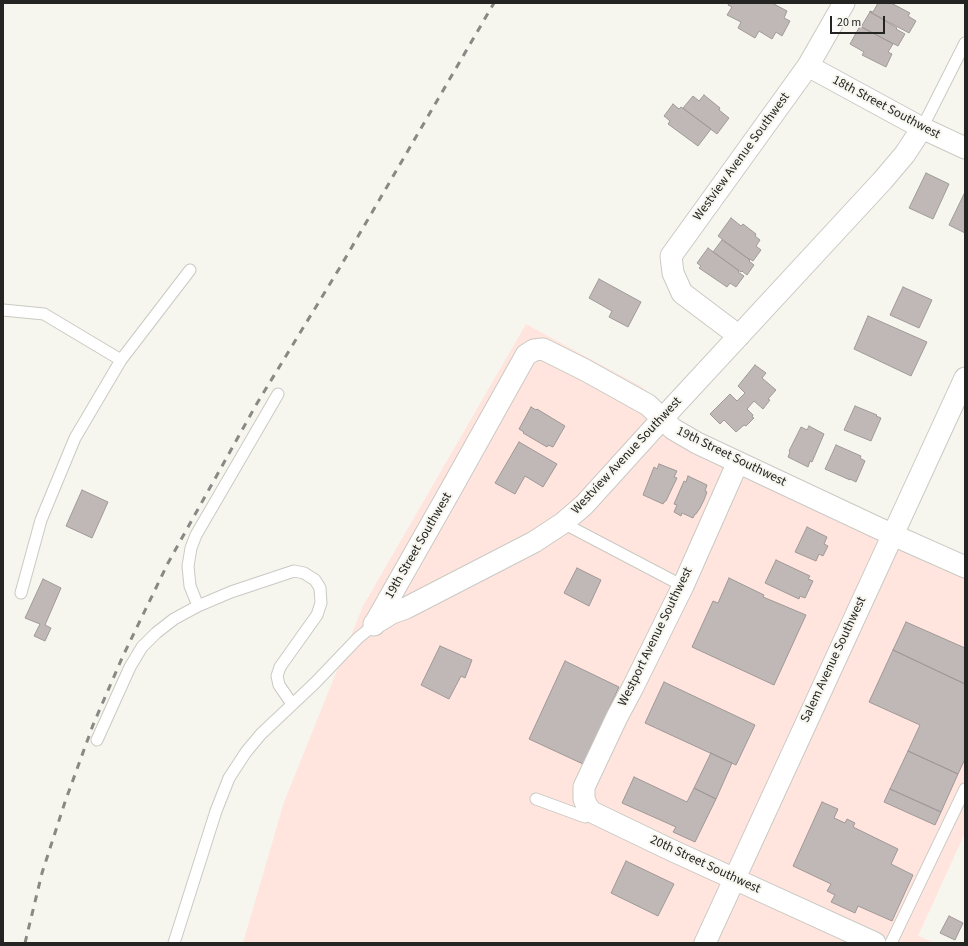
<!DOCTYPE html>
<html>
<head>
<meta charset="utf-8">
<style>
	body { margin:0 }
	#map { position:relative; width:968px; height:946px; overflow:hidden; background:#f6f6ef; font-family:"Source Sans 3",sans-serif }
	canvas { display:block }
	.frame { position:absolute; inset:0; border:4px solid #242422; pointer-events:none }
	.scale { position:absolute; left:830px; top:16px; width:55px; height:18px; box-sizing:border-box; border:2px solid #242422; border-top:0; padding-left:5px; font-size:12px; line-height:14px; white-space:nowrap; color:#242422; -webkit-text-stroke:3px #f6f6ef; paint-order:stroke }
</style>
</head>
<body>
<div id="map">
<canvas width="968" height="946"></canvas>
<div class="frame"></div>
<div class="scale">20 m</div>
</div>
<script>
const g = document.querySelector('canvas').getContext('2d');
g.lineJoin = 'round';
function paint(path, color) {
  g.fillStyle = color;
  g.fill(path, 'evenodd');
}
function shape(rows) {
  const path = new Path2D();
  for (const r of rows) {
    path.moveTo(r[0], r[1]);
    for (let i = 2; i < r.length; i += 2) path.lineTo(r[i], r[i + 1]);
  }
  return path;
}
function stroke(path, color, width, dash) {
  g.strokeStyle = color;
  g.lineWidth = width;
  g.lineCap = dash ? 'butt' : 'round';
  g.setLineDash(dash || []);
  g.stroke(path);
}
function drawText(font, color, halo, rows, align = 'center') {
  g.font = font + ' "Source Sans 3",sans-serif';
  g.lineWidth = 4;
  g.setLineDash([]);
  g.textBaseline = 'middle';
  g.strokeStyle = halo;
  g.fillStyle = color;
  for (const [text, x, y, turn = 0] of rows) {
    g.save();
    g.translate(x, y);
    g.rotate((+turn || 0) * Math.PI / 180);
    g.textAlign = isNaN(turn) ? turn : align;
    if (halo) g.strokeText(text, 0, 0);
    g.fillText(text, 0, 0);
    g.restore();
  }
}
paint(shape([
	[526,324,642,387,686,428,965,557,965,833,918,936,935,943,243,943,284,802,363,606]
]), '#ffe5de');
const building = shape([
	[729,3,772,3,787,11,784,18,790,21,782,36,776,32,772,39,759,31,755,38,738,28,741,22,727,15,732,7,728,5,729,3],
	[878,3,891,3,910,13,908,16,916,21,909,33,870,12,870,11,873,12,878,3],
	[870,12,897,28,896,29,905,34,898,46,861,27,870,12],
	[860,26,893,44,888,52,892,54,886,67,862,55,864,52,850,44,860,26],
	[704,95,720,108,719,110,729,118,717,134,683,108,693,96,699,101,704,95],
	[673,104,679,109,681,107,711,129,698,146,668,124,670,121,664,116,673,104],
	[926,173,949,184,933,219,909,208,926,173],
	[965,192,965,233,949,225,965,192],
	[731,218,741,226,743,224,756,234,755,236,760,240,756,246,761,250,753,261,750,259,750,260,718,236,731,218],
	[722,240,750,260,749,261,754,265,747,275,742,271,741,272,713,252,722,240],
	[708,248,739,271,738,272,744,276,736,287,730,283,727,287,699,268,701,266,697,263,708,248],
	[599,279,641,302,628,327,609,317,612,311,589,298,599,279],
	[903,287,932,300,919,328,890,315,903,287],
	[868,316,927,342,911,376,854,349,868,316],
	[755,365,766,373,762,378,776,390,768,399,770,400,763,409,754,401,747,409,753,415,752,417,754,418,746,426,744,425,736,432,724,420,720,424,710,414,730,394,737,401,745,393,738,386,755,365],
	[855,406,877,415,876,416,881,418,871,441,844,430,855,406],
	[531,407,536,410,537,409,565,426,553,447,548,445,547,447,523,433,524,432,519,429,531,407],
	[809,426,824,434,812,462,810,461,808,467,788,457,790,452,789,451,801,427,807,430,809,426],
	[519,442,557,464,543,487,525,476,515,494,495,483,519,442],
	[836,445,861,456,860,458,865,461,856,482,850,479,850,480,825,469,836,445],
	[659,464,677,471,674,477,677,478,666,501,665,501,663,504,643,495,654,467,657,469,659,464],
	[688,476,707,485,705,491,707,492,704,500,700,508,696,514,695,514,693,518,682,513,681,516,674,512,677,505,674,504,684,481,686,482,688,476],
	[82,490,108,502,92,538,66,526,82,490],
	[807,527,827,537,824,544,828,546,823,556,819,554,816,561,795,552,807,527],
	[776,560,810,576,808,579,813,581,805,598,800,596,799,599,765,583,776,560],
	[577,568,601,580,589,606,564,593,577,568],
	[729,578,764,595,763,597,806,615,774,685,692,647,713,601,718,603,729,578],
	[43,579,61,588,45,625,51,628,45,641,34,636,40,624,25,618,43,579],
	[906,622,965,648,965,684,893,650,906,622],
	[440,646,472,660,465,678,461,676,449,699,421,685,440,646],
	[893,650,965,684,965,759,958,774,908,751,920,725,869,702,893,650],
	[565,661,619,687,583,764,529,739,565,661],
	[664,682,755,725,736,765,645,723,664,682],
	[908,751,958,774,941,812,890,789,908,751],
	[711,753,732,763,716,799,694,788,711,753],
	[634,777,687,802,694,788,716,799,695,842,673,832,676,827,622,803,634,777],
	[890,789,941,812,935,825,884,802,890,789],
	[822,802,838,809,834,818,845,823,847,819,855,823,853,827,898,849,891,864,913,875,892,921,858,906,855,913,831,902,835,895,827,891,831,884,793,866,822,802],
	[626,861,674,884,658,916,611,893,626,861],
	[949,916,963,923,955,940,940,933,949,916]
]);
paint(building, '#bfb8b6');
stroke(building, '#a09998', 1);
const lane = shape([
	[922,128,965,43],
	[3,310,44,314,121,360],
	[563,523,683,586],
	[21,593,41,520,75,438,121,360,190,270],
	[198,606,190,586,188,566,191,548,196,535,278,394],
	[97,740,130,667,142,647,156,633,174,619,198,606,231,592,294,571,304,573,315,580,320,588,321,603,317,615,280,667,277,676,279,685,292,704],
	[536,799,585,817,592,812],
	[174,943,216,811,229,778,246,752,261,734,315,683,358,638,374,625],
	[891,943,965,789]
]);
const street = shape([
	[808,66,922,128,965,148],
	[739,336,682,293,673,273,671,256,808,66,844,3],
	[738,462,683,586,633,687,617,717,584,787,584,799,587,806,592,812,671,850,875,943],
	[374,624,392,613,406,608,534,542,563,523,584,505,662,419,883,180,905,154,922,128],
	[374,625,450,491,526,355,534,350,543,349,585,370,648,405,673,429,697,443,893,535,965,567],
	[705,943,965,378]
]);
stroke(lane, '#cac9c3', 13);
stroke(street, '#cac9c3', 23);
stroke(lane, '#fff', 11);
stroke(street, '#fff', 21);
stroke(shape([
	[25,943,42,873,65,802,93,725,122,658,168,563,256,405,339,269,494,3]
]), '#888884', 3, [7, 7]);
drawText('13px', '#242422', '#f6f6ef', [
	["18th Street Southwest",886,108,28],
	["Westview Avenue Southwest",742,157,-54],
	["Westview Avenue Southwest",627,456,-47],
	["19th Street Southwest",731,457,26],
	["19th Street Southwest",419,546,-60],
	["Westport Avenue Southwest",656,637,-64],
	["Salem Avenue Southwest",834,660,-65],
	["20th Street Southwest",705,865,25]
]);
</script>
</body>
</html>
